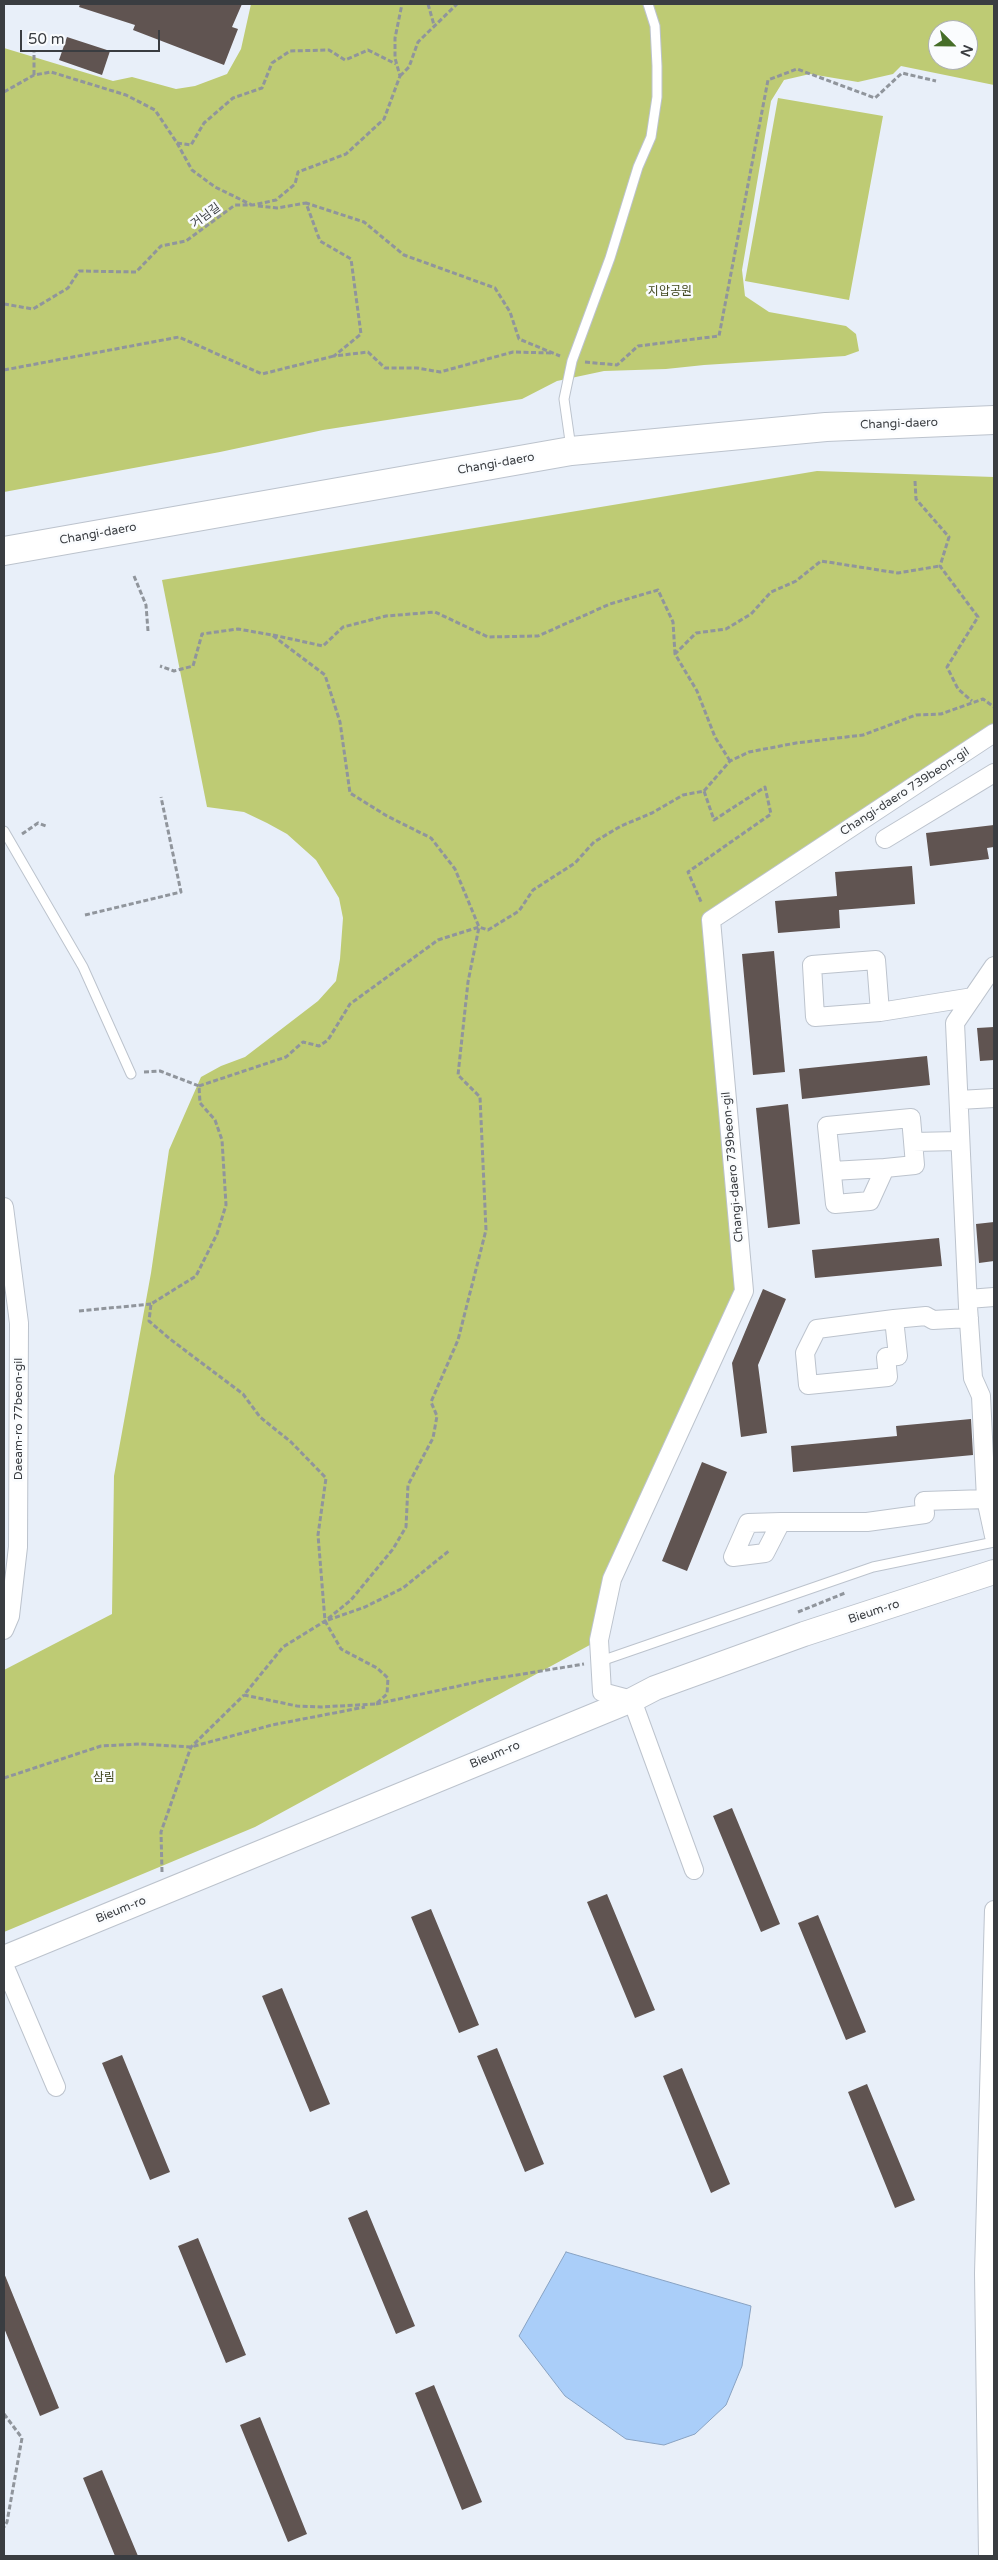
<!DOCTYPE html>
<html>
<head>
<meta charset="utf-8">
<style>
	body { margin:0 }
	#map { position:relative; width:998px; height:2560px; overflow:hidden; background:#e8eff9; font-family:"Varela Round",sans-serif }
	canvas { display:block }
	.frame { position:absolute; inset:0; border:5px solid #3a3d41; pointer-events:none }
	.north { position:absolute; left:928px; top:20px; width:50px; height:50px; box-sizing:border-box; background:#fafcfe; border:1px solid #adb0b2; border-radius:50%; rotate:113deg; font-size:14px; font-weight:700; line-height:20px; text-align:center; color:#3a3d41 }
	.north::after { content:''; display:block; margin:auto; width:18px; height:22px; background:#466e29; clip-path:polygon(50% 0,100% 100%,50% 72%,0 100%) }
	.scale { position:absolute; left:20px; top:30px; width:140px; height:22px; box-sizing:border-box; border:2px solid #3a3d41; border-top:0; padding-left:6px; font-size:15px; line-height:18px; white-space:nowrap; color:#3a3d41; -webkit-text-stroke:4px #fafcfe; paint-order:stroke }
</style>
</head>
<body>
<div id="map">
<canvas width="998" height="2560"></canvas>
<div class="frame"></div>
<div class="north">N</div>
<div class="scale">50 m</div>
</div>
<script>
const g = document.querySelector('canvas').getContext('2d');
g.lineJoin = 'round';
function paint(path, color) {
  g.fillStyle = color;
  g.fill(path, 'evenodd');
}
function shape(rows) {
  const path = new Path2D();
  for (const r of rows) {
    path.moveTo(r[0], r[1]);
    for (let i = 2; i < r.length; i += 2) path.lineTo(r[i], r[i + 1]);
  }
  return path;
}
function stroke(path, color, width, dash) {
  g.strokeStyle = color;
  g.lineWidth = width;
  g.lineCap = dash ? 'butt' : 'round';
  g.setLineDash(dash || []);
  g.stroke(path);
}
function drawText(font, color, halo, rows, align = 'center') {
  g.font = font + ' "Varela Round","Noto Sans KR",sans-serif';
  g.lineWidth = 5;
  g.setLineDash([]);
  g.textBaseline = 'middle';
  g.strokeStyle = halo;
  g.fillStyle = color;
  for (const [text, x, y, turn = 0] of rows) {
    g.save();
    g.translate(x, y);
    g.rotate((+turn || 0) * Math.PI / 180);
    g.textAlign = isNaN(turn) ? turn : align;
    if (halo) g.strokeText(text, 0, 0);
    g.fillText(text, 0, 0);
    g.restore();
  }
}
paint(shape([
	[251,4,994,4,994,85,901,66,893,74,858,82,810,74,784,80,771,101,742,270,745,296,769,312,846,326,856,334,859,351,845,356,704,365,666,369,604,371,557,381,522,399,323,430,220,452,4,492,4,48,113,81,132,77,176,89,195,86,227,74,241,49],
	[938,30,968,30,968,60,938,60],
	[778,98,883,116,849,300,745,281],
	[817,471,994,477,994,733,712,920,744,1291,612,1579,599,1640,255,1827,4,1932,4,1670,112,1614,114,1476,151,1273,169,1150,201,1077,221,1066,245,1057,318,1001,336,981,340,959,343,918,339,898,316,860,287,834,267,823,244,812,207,807,162,580]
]), '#becb74');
const water = shape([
	[566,2252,751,2306,742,2366,726,2405,695,2434,664,2445,626,2439,565,2396,519,2336,566,2252]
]);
paint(water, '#aacef9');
stroke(water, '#88a2c2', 1);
paint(shape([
	[80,4,242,4,232,27,238,29,224,65,133,30,135,25,79,7],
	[67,37,110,51,102,75,59,60],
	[994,825,994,847,987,848,989,859,930,866,926,833],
	[912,866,915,904,839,910,840,928,778,933,775,901,837,896,835,872],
	[774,951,785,1072,753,1075,742,954],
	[994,1027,994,1060,980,1061,977,1028],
	[927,1056,930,1085,802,1099,799,1069],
	[788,1104,800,1224,768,1228,756,1108],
	[994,1222,994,1261,979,1263,976,1224],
	[939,1238,942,1266,815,1278,812,1250],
	[763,1289,786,1299,758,1365,767,1433,741,1437,732,1363],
	[971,1419,973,1455,793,1472,791,1446,897,1436,896,1426],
	[702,1462,727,1472,687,1571,662,1561],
	[732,1808,780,1924,761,1932,713,1816],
	[607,1894,655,2010,635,2018,587,1902],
	[431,1909,479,2025,459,2033,411,1917],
	[818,1915,866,2032,846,2040,798,1923],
	[282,1988,330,2104,310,2112,262,1996],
	[497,2048,544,2164,525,2172,477,2056],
	[122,2055,170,2172,150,2180,102,2063],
	[682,2068,730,2184,711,2193,663,2076],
	[867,2084,915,2200,895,2208,848,2092],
	[367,2210,415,2326,396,2334,348,2218],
	[198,2238,246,2355,226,2363,178,2246],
	[4,2273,59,2408,40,2416,4,2328],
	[434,2385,482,2502,462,2510,415,2393],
	[260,2417,307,2534,288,2542,240,2425],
	[102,2470,138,2556,115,2556,83,2478]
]), '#605451');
const lane = shape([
	[571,448,564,399,572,361,610,258,638,167,651,137,657,97,657,66,655,26,648,4],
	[4,831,83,967,131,1074],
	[601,1661,873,1567,994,1542]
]);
const street = shape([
	[885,839,994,773],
	[994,966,955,1023,968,1307,973,1378,981,1396,986,1499,994,1536],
	[880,1012,876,960,812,965,815,1017,880,1012,973,997],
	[959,1100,994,1098],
	[911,1118,915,1165,885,1168,870,1201,835,1204,827,1126,911,1118],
	[913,1142,959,1141],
	[832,1171,885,1168],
	[4,1207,19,1323,18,1547,10,1616,4,1630],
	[968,1299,994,1297],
	[894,1319,898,1356,886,1357,888,1377,808,1385,805,1353,817,1329,894,1319,926,1316,933,1320,969,1318],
	[781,1522,765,1553,733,1557,748,1523,781,1522,867,1522,925,1514,924,1501,986,1499],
	[694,1870,632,1700,602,1692,599,1640,612,1579,744,1291,711,920,994,733],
	[4,1965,56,2087],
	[988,2556,984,2273,994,1910]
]);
const secondary = shape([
	[4,1958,632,1700,655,1688,804,1634,994,1572]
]);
const primary = shape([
	[4,551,571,451,826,427,994,420]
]);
stroke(lane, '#bcc3cd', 11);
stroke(street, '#bcc3cd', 20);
stroke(secondary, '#bcc3cd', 26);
stroke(primary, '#bcc3cd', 30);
stroke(shape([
	[428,4,434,25],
	[34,75,34,51],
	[400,76,409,67,418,42,457,4],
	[4,92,34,75,51,72,126,95,155,110,177,143,191,145,204,123,233,98,262,88,272,63,290,51,329,50,345,60,368,50,396,64],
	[177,143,192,170,215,187,252,205],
	[258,206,277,208,306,203],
	[4,304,33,309,68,288,79,271,136,272,161,246,186,241,235,205,253,205,276,200,295,184,298,172,346,154,384,119,400,76,395,58,395,38,402,4],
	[551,353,513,352,440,372,417,368,385,368,368,352,334,356,361,334,351,259,320,241,306,203,364,222,404,255,495,288,510,312,519,339,560,356],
	[585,362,617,365,638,346,719,336,768,80,797,69,875,98,902,73,936,81],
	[4,370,179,337,262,374,334,356],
	[915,481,916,499,949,537,940,566,978,617,947,667,958,689,972,701],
	[134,576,146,605,148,631],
	[273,635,323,646,343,627,386,616,435,612,488,637,538,636,610,604,658,590,673,622,675,654],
	[730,761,715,737,697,691,675,654,696,633,726,629,751,614,771,592,796,581,821,561,898,573,940,566],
	[704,791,730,761,749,752,796,743,863,735,916,715,941,714,983,699,994,707],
	[22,834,38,823,46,826],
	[85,915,181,892,161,797],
	[144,1072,160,1071,199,1086,200,1103,215,1120,222,1140,226,1205,217,1234,196,1276,151,1304,149,1321,170,1339,243,1394,260,1417,291,1442,326,1478,318,1535,325,1621,341,1649,377,1668,388,1678,387,1694,376,1704,321,1707,297,1706,244,1695,283,1647,325,1621,351,1600,393,1549,406,1527,408,1485,433,1438,437,1416,431,1402,458,1340,486,1230,480,1097,458,1075,468,982,479,927,455,869,431,838,387,816,350,793,340,722,325,675,272,635,238,629,202,634,193,666,174,671,160,666],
	[199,1086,286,1057,303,1042,319,1046,328,1040,350,1004,438,940,479,927,488,930,519,911,533,890,575,863,594,842,621,826,652,813,683,795,704,791,714,820,765,787,771,814,688,872,702,904],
	[79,1311,151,1304],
	[798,1612,845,1593],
	[328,1620,365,1607,403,1588,450,1550],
	[376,1704,486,1680,584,1664],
	[4,1778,101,1746,140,1744,191,1747,272,1725,365,1707],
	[162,1872,161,1832,191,1747,244,1695],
	[4,2414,22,2438,7,2522,4,2527]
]), '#90959c', 3, [5, 2.5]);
stroke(lane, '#fff', 9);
stroke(street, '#fff', 18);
stroke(secondary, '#fff', 24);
stroke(primary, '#fff', 28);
drawText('12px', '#3a3d41', '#fafcfe', [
	["거님길",206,216,-36],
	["Changi-daero",899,424,-2],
	["Changi-daero",496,464,-10],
	["Changi-daero",98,534,-10],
	["Changi-daero 739beon-gil",905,792,-33],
	["Changi-daero 739beon-gil",733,1167,-95],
	["Daeam-ro 77beon-gil",19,1419,-90],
	["Bieum-ro",874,1612,-18],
	["Bieum-ro",495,1755,-23],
	["Bieum-ro",121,1910,-22]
]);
drawText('12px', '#41471f', '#fafcfe', [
	["지압공원",670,292],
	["삼림",104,1778]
]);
</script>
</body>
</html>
